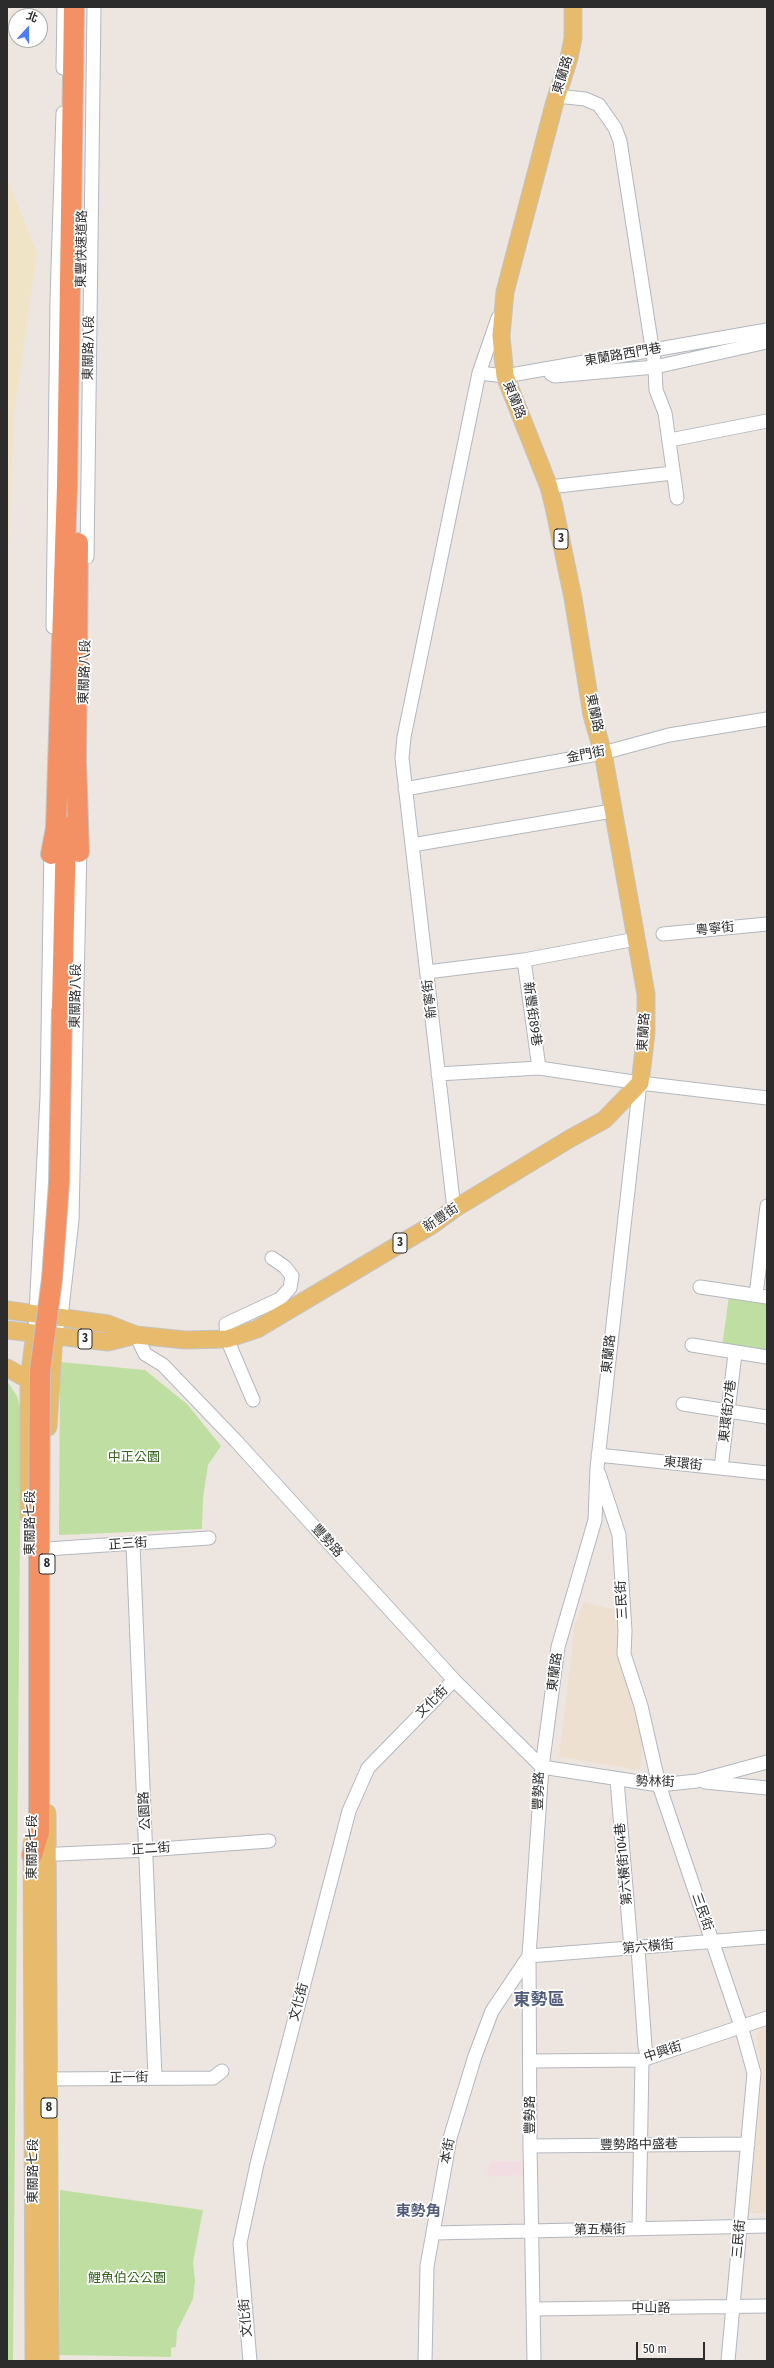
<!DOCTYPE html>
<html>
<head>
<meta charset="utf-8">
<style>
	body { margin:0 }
	#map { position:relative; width:774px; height:2368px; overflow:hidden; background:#ede6e0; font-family:"Fira Sans Condensed","Noto Sans TC",sans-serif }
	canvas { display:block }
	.frame { position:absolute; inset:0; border:8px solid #2c2c2c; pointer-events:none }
	.north { position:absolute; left:8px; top:8px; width:40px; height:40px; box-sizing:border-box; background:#fff; border:1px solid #ababab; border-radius:50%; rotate:21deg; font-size:11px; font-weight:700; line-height:16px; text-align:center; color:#2c2c2c }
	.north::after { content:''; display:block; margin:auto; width:14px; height:18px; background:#4d7eed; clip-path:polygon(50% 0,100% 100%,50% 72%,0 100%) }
	.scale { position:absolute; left:636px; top:2342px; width:69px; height:18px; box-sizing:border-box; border:2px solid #2c2c2c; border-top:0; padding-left:5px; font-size:12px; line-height:14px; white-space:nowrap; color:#2c2c2c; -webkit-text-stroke:3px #fff; paint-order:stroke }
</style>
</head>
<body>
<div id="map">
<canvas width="774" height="2368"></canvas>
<div class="frame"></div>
<div class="north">北</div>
<div class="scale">50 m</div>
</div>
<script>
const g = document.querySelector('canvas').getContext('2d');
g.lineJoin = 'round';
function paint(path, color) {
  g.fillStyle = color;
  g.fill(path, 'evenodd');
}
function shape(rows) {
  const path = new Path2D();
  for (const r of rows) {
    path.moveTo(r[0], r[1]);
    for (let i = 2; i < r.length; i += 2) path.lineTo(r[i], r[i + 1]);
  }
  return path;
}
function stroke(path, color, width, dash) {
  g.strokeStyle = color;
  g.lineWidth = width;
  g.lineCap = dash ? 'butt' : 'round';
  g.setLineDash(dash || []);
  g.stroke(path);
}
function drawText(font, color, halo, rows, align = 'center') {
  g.font = font + ' "Fira Sans Condensed","Noto Sans TC",sans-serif';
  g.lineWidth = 3.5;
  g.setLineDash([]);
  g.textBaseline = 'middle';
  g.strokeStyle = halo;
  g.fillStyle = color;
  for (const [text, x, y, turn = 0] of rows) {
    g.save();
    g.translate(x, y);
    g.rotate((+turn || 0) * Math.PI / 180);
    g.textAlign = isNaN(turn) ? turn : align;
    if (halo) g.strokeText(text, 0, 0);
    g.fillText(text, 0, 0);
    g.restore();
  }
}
paint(shape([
	[584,1602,617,1610,624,1667,638,1707,643,1741,640,1770,559,1757,575,1624],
	[767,2025,767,2213,749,2213,762,2075,756,2034,760,2029]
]), '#ede0d1');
paint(shape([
	[490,2161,524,2161,524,2175,486,2177]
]), '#f2dee2');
paint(shape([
	[729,1296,767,1301,767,1351,722,1347],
	[60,1362,145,1370,187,1404,221,1446,208,1465,203,1498,202,1529,59,1535],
	[7,1381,17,1396,21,1411,13,2361,7,2361],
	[60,2190,203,2210,193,2262,195,2281,193,2299,177,2331,176,2347,171,2348,171,2357,59,2355]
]), '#bedfa1');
paint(shape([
	[7,178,37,253,14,414,7,580]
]), '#efe4c6');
const minor = shape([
	[63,68,64,7],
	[557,96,585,99,599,105,615,128,620,141,655,367,656,390,665,413,677,498],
	[550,368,551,374,555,376,655,367,767,342],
	[479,373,505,376,767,330],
	[670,440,767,421],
	[549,487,673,473],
	[87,557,94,7],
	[53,627,57,300,63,113],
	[405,789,603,753,669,735,767,719],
	[412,845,612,811],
	[663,934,767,924],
	[524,960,539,1068],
	[427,972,524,960,636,939],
	[438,1074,539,1068,640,1083,767,1098],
	[454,1209,402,758,404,737,479,373,498,318],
	[700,1287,767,1297],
	[756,1295,767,1206],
	[57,1326,61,1317,72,1220,80,845],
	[35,1333,47,1097,51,847],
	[136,1335,145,1354,163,1365,236,1441,454,1680,542,1767],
	[692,1345,767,1357],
	[253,1400,227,1339,226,1324,280,1299,290,1288,292,1276,285,1267,272,1258],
	[683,1404,767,1417],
	[598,1455,767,1473],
	[721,1468,735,1354],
	[599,1474,619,1535,625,1631,624,1654,641,1706,659,1785,741,2026,754,2073,728,2361],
	[133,1544,155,2077],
	[47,1549,209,1538],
	[542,1767,659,1785,697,1781,767,1762],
	[617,1780,631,1948],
	[705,1782,767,1788],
	[38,1855,146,1850,269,1841],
	[638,1948,645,2047,648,2058],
	[530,2061,642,2060,767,2018],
	[41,2079,213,2078,222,2071],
	[530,2146,748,2144],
	[639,2229,642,2060],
	[433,2233,767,2226],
	[534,2309,767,2306],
	[250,2361,240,2243,257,2164,349,1811,368,1768,454,1680],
	[425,2361,427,2266,450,2138,475,2056,492,2011,529,1956,767,1937],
	[534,2361,530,2146,529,1956,542,1767,558,1647,595,1520,597,1468,640,1083]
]);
const major = shape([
	[7,1310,108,1324,136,1335,185,1340,227,1339,257,1329,432,1225,454,1209,571,1138,604,1120,640,1083,646,1033,646,994,603,753,592,715,573,598,554,507,549,487,505,376,501,336,505,292,554,105,569,58,573,38,573,7],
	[7,1330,108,1342,136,1335],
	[7,1368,29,1380],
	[48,1427,54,1335],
	[29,1516,29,1380,35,1333],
	[47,1813,50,2361],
	[32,1843,34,2361]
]);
const highway = shape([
	[78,543,76,761,79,852],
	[51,854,56,828,67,486,74,7],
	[62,1009,66,827],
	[32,1855,39,1832,39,1550]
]);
stroke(minor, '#b3b7bf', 15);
stroke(major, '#c4c4c4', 19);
stroke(highway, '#c4c4c4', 22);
stroke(minor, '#fff', 13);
stroke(major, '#e7bb6b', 17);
stroke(highway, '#f39165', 20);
const highwayBridge = shape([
	[39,1550,40,1371,52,1279,59,1183,62,1009]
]);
stroke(highwayBridge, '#c4c4c4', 22, []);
stroke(highwayBridge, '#f39165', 20);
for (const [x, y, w] of [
	[561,539,14],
	[400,1243,14],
	[85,1339,14],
	[47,1564,16],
	[49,2108,16]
]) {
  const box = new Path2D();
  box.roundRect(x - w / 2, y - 10, w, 20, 3);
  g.fillStyle = '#fff';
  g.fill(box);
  stroke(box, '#2c2c2c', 1);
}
drawText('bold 12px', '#2c2c2c', null, [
	["3",561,539],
	["3",400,1243],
	["3",85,1339],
	["8",47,1564],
	["8",49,2108]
]);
drawText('13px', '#2c2c2c', '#fff', [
	["東蘭路",563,75,-73],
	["東豐快速道路",82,249,-89],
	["東關路八段",89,348,-89],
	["東蘭路西門巷",623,355,-10],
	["東蘭路",514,400,68],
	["東關路八段",85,672,-88],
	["東蘭路",594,713,78],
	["金門街",586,755,-11],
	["粵寧街",715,929,-6],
	["東關路八段",76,996,-89],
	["新寧街",430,999,-97],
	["新豐街89巷",532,1014,82],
	["東蘭路",644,1032,-86],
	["新豐街",441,1218,-34],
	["東蘭路",609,1354,-84],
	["東環街27巷",728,1411,-83],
	["東環街",683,1464,6],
	["東關路七段",30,1523,-90],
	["豐勢路",327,1541,48],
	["正三街",128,1544,-4],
	["三民街",622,1600,-93],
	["東蘭路",555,1672,-82],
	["文化街",432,1702,-45],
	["勢林街",655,1782,1],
	["豐勢路",539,1791,-88],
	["公園路",145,1811,-93],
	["東關路七段",32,1847,-90],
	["正二街",151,1849,-4],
	["第六橫街104巷",624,1864,-95],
	["三民街",702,1912,71],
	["第六橫街",648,1947,-5],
	["文化街",299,2002,-75],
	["中興街",663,2052,-18],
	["正一街",129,2078,-1],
	["豐勢路",530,2115,-90],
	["豐勢路中盛巷",639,2145,-1],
	["本街",448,2151,-79],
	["東關路七段",33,2171,-90],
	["第五橫街",600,2230,-1],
	["三民街",739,2239,-85],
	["中山路",651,2308],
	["文化街",246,2318,-95]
]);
drawText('13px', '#376520', '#fff', [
	["中正公園",134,1457],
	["鯉魚伯公公園",127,2278]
]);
drawText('bold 15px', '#505c7a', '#fff', [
	["東勢角",418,2212]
]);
drawText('bold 17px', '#505c7a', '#fff', [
	["東勢區",539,2000]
]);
</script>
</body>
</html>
